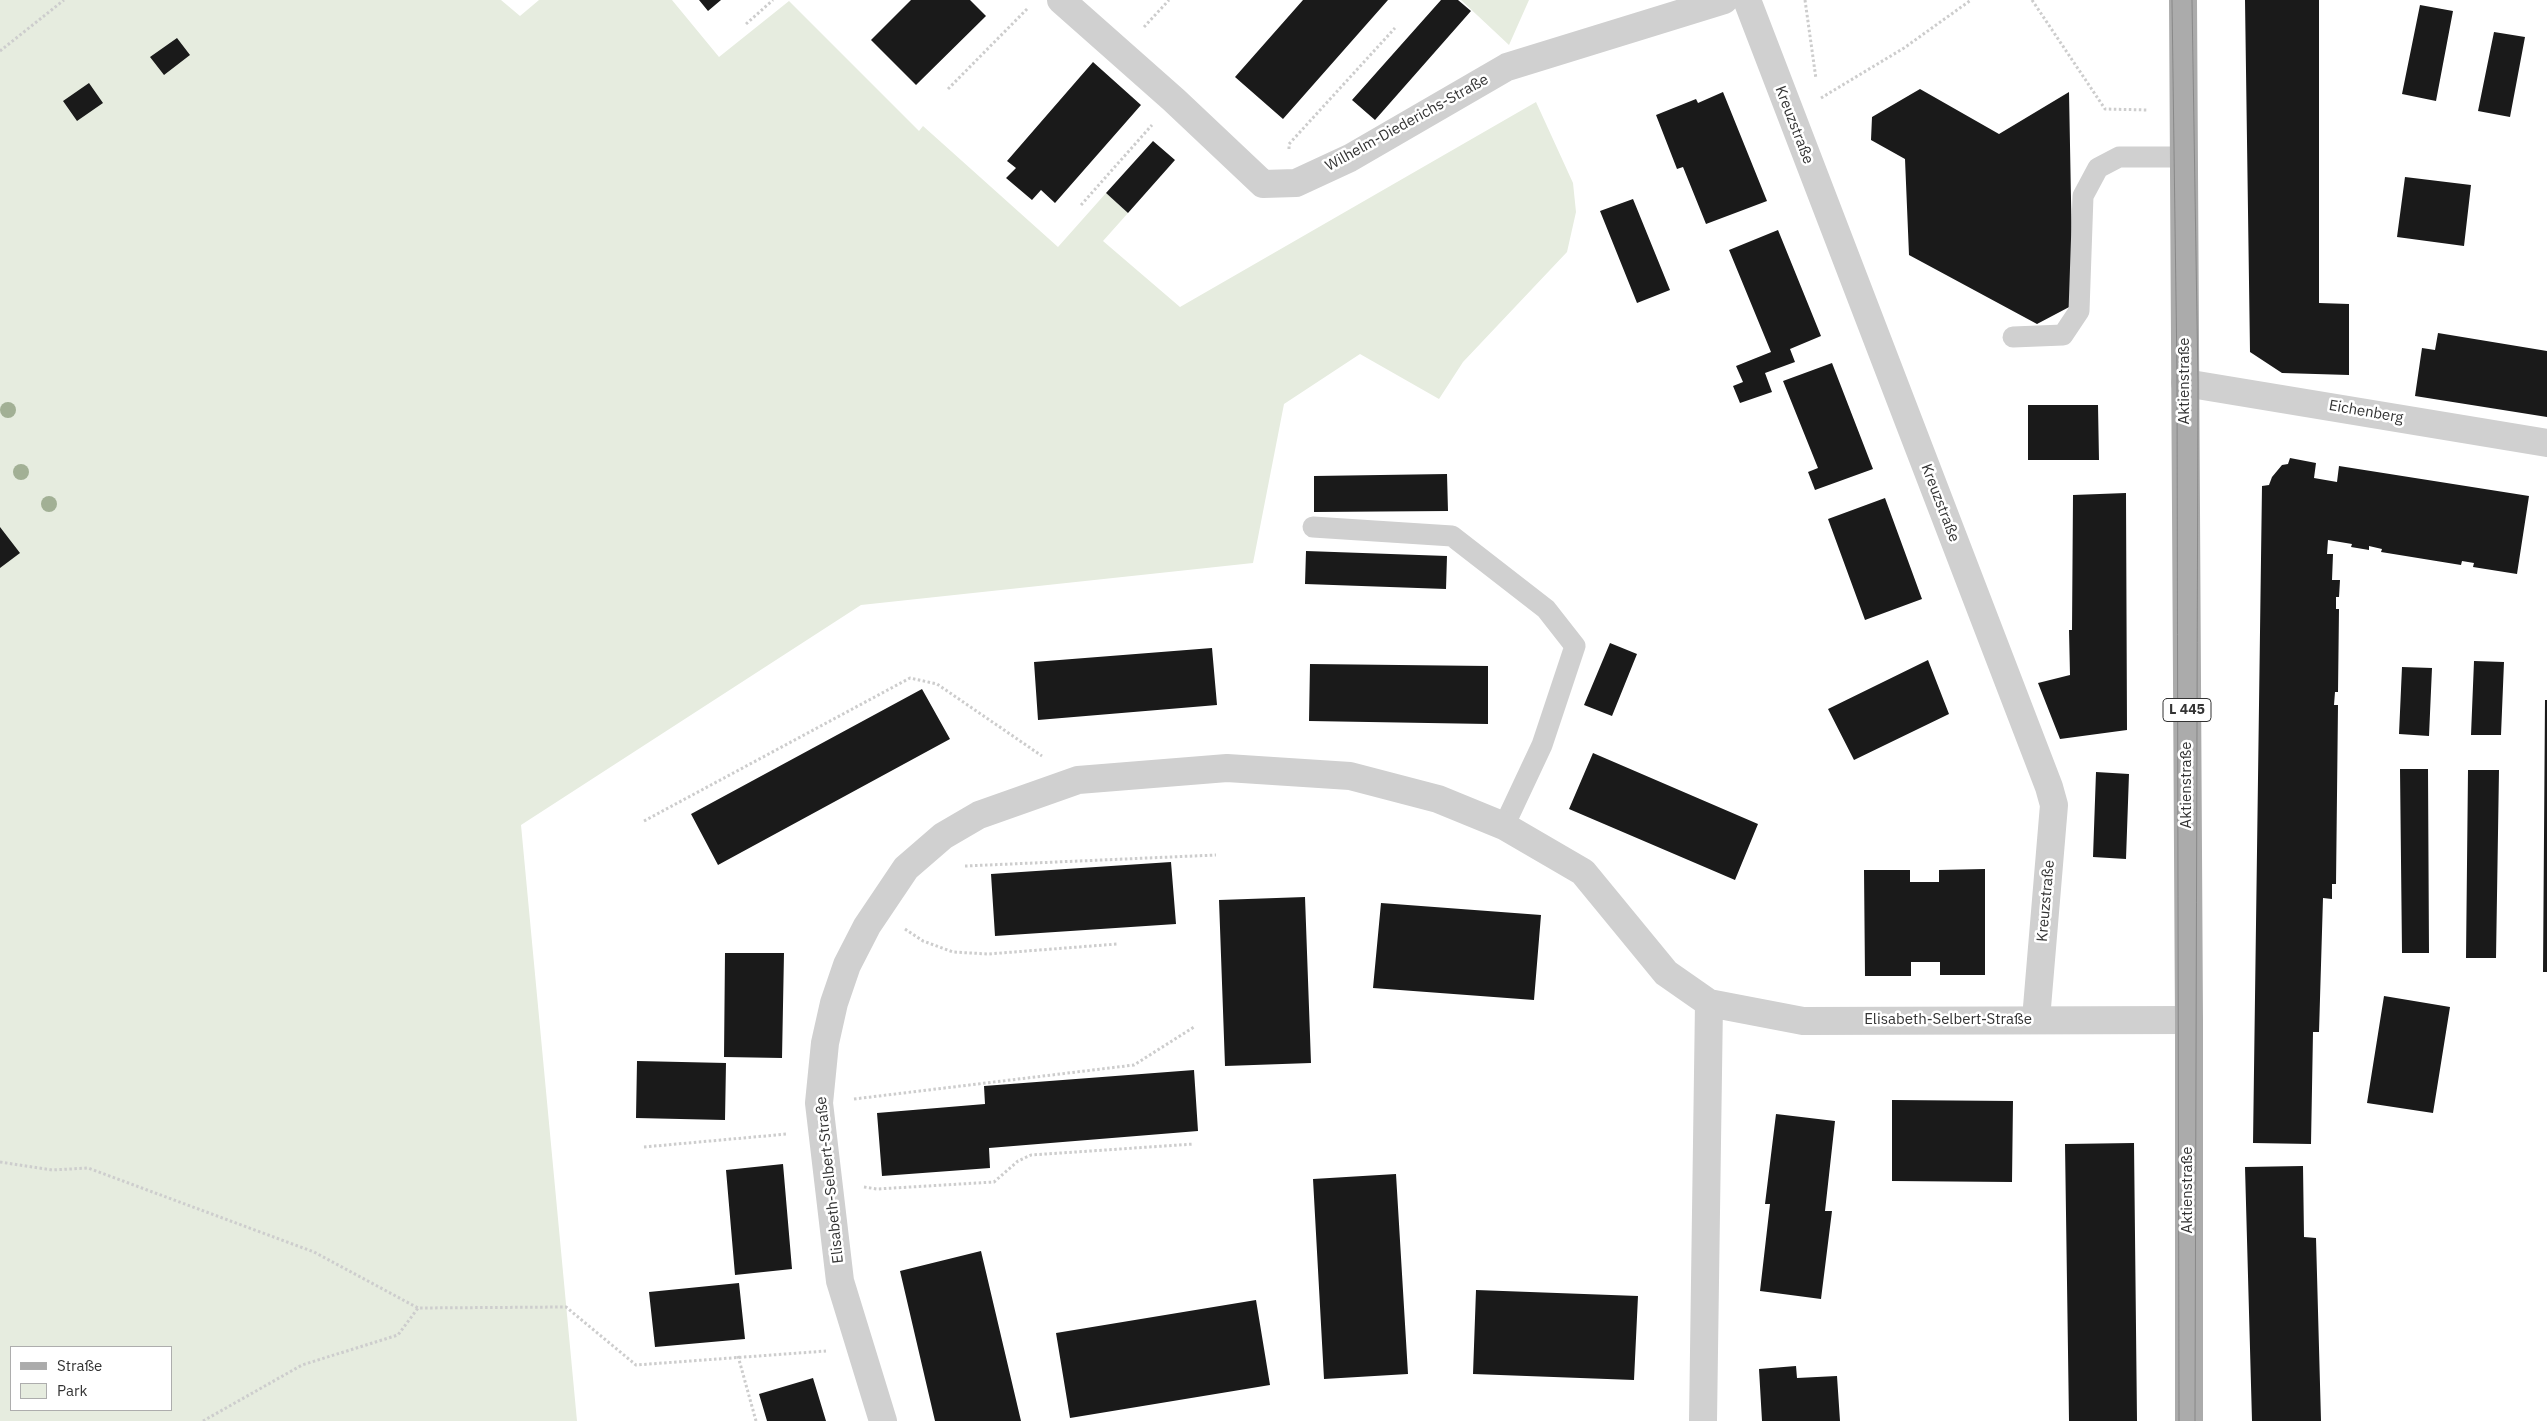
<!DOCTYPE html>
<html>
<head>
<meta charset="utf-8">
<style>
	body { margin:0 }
	#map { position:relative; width:2547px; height:1421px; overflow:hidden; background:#fff; font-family:"IBM Plex Sans",sans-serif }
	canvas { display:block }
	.legend { position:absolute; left:10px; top:1346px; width:162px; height:65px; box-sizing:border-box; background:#fff; border:1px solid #adadad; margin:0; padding:6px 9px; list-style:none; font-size:15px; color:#333 }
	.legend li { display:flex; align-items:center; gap:10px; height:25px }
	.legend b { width:25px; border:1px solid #adadad }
</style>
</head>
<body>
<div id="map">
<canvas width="2547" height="1421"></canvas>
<ul class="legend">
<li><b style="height:6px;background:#ababab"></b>Straße</li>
<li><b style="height:14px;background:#e6ecdf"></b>Park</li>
</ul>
</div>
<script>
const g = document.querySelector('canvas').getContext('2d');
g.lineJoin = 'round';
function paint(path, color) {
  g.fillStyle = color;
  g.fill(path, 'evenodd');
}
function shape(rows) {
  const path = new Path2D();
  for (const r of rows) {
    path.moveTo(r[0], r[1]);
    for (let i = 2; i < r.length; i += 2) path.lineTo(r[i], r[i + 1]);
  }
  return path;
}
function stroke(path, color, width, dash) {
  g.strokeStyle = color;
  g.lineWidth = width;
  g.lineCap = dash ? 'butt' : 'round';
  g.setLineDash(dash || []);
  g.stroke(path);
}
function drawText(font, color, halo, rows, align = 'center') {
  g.font = font + ' "IBM Plex Sans",sans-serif';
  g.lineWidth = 5;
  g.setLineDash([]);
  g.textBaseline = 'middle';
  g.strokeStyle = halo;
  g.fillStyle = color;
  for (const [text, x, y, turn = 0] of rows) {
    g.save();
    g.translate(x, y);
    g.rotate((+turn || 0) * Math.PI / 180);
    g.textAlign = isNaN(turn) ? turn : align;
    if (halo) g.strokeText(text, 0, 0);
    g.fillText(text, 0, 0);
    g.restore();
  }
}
paint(shape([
	[0,0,501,0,520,16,539,0,672,0,719,57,789,1,919,131,923,126,1058,247,1106,193,1128,213,1103,241,1180,307,1536,102,1573,183,1576,212,1567,252,1463,362,1439,399,1360,354,1284,404,1253,563,861,605,521,825,577,1421,0,1421],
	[11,1347,171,1347,171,1410,11,1410],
	[1461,0,1529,0,1509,45]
]), '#e6ecdf');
paint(shape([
	[699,0,721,0,708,11],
	[911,0,970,0,986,16,916,85,871,40],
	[1303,0,1388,0,1283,119,1235,77],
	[1441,0,1458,0,1471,11,1375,120,1352,100],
	[2245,0,2319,0,2319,303,2349,304,2349,375,2282,373,2250,352],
	[2420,5,2453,11,2436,101,2402,94],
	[2494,32,2525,37,2510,117,2478,111],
	[177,38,190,55,164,75,150,57],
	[1093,62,1141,105,1055,203,1041,190,1032,200,1006,178,1016,168,1007,161],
	[89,83,103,103,77,121,63,101],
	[1920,89,1999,134,2069,92,2073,305,2037,324,1909,255,1905,159,1871,140,1872,117],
	[1723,92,1767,201,1706,224,1683,167,1677,169,1656,115,1696,99,1698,103],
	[1153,141,1175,160,1128,213,1106,193],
	[2405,177,2471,185,2464,246,2397,237],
	[1633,199,1670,290,1637,303,1600,211],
	[1778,230,1821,336,1790,349,1795,362,1765,373,1772,392,1740,403,1733,386,1743,382,1736,366,1771,352,1729,250],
	[2438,333,2547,351,2547,417,2415,396,2422,348,2435,350],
	[1832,363,1873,469,1815,490,1808,472,1818,468,1783,381],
	[2028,405,2098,405,2099,460,2028,460],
	[2290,458,2316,463,2314,478,2337,482,2339,466,2529,496,2517,574,2473,567,2474,563,2462,561,2461,565,2381,552,2382,549,2369,546,2369,550,2351,547,2352,544,2328,540,2327,554,2333,554,2332,580,2340,580,2339,597,2336,597,2336,609,2339,609,2338,692,2335,692,2334,705,2338,705,2336,884,2332,884,2332,899,2323,898,2319,1032,2313,1032,2311,1144,2253,1143,2262,486,2269,485,2272,477,2282,465,2288,464],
	[1447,474,1448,511,1314,512,1314,476],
	[2126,493,2127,730,2060,739,2038,683,2070,675,2069,630,2072,630,2073,495],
	[1885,498,1922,599,1865,620,1828,519],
	[0,527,20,553,0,568],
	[1306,551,1447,556,1446,589,1305,584],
	[1610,643,1637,654,1612,716,1584,705],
	[1212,648,1217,705,1038,720,1034,662],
	[1928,660,1949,714,1854,760,1828,709],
	[2474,661,2504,662,2501,735,2471,735],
	[1310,664,1488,666,1488,724,1309,721],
	[2402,667,2432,668,2429,736,2399,734],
	[922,689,950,739,718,865,691,814],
	[2545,700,2547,700,2547,972,2543,972],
	[1593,753,1758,824,1735,880,1569,809],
	[2400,769,2428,769,2429,953,2402,953],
	[2468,770,2499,770,2496,958,2466,958],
	[2096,772,2129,774,2126,859,2093,857],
	[1171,862,1176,924,995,936,991,874],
	[1985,869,1985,975,1940,975,1940,962,1911,962,1911,976,1865,976,1864,870,1910,870,1910,882,1939,882,1939,870],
	[1305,897,1311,1063,1225,1066,1219,900],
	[1381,903,1541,915,1534,1000,1373,988],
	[725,953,784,953,782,1058,724,1057],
	[2384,996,2450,1007,2433,1113,2367,1103],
	[637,1061,726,1063,725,1120,636,1118],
	[1194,1070,1198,1131,989,1148,990,1168,882,1176,877,1113,985,1104,984,1086],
	[1892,1100,2013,1101,2012,1182,1892,1181],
	[1776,1114,1835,1121,1825,1211,1832,1211,1821,1299,1760,1291,1770,1204,1765,1204],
	[2134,1143,2137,1421,2069,1421,2065,1144],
	[783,1164,792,1269,735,1275,726,1170],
	[2303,1166,2304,1237,2316,1238,2321,1421,2252,1421,2245,1167],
	[1396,1174,1408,1374,1324,1379,1313,1179],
	[981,1251,1021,1421,935,1421,900,1271],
	[739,1283,745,1339,655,1347,649,1292],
	[1476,1290,1638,1296,1634,1380,1473,1374],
	[1256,1300,1270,1385,1070,1418,1056,1333],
	[1796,1366,1797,1378,1837,1376,1840,1421,1762,1421,1759,1369],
	[813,1378,826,1421,767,1421,759,1394]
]), '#1a1a1a');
stroke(shape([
	[1805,0,1816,79],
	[2032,0,2105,109,2148,110],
	[746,24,773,0],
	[1144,27,1169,0],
	[0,51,64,0],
	[948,89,1028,8],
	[1821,98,1904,48,1971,0],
	[1289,149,1289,144,1395,28],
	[1081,205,1152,125],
	[644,821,910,678,937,684,1042,756],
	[965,866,1216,855],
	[905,929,923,941,953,952,988,954,1117,944],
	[854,1099,1134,1065,1194,1027],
	[644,1147,787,1134],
	[0,1162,52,1170,88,1168,314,1252,418,1308,566,1307,636,1365,826,1351],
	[864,1187,877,1189,994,1182,1018,1161,1031,1155,1194,1144],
	[738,1356,756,1421],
	[203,1421,302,1365,398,1335,418,1308]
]), '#cdcdcd', 3, [2.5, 2.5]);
stroke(shape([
	[2013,337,2063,335,2079,311,2083,196,2098,168,2119,157,2184,157],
	[1313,527,1452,536,1546,609,1575,646,1542,745,1504,826]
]), '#d0d0d0', 21);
stroke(shape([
	[1061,0,1174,100,1263,184,1296,183,1350,158,1507,67,1724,0],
	[1747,0,2049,787,2054,805,2036,1019],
	[2185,383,2547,443],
	[883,1421,840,1281,819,1103,825,1043,834,1003,847,965,867,926,906,868,943,836,979,815,1078,780,1227,768,1350,776,1438,799,1504,826,1583,872,1666,973,1709,1003],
	[1703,1421,1709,1003,1803,1021,2189,1020]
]), '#d0d0d0', 28);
stroke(shape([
	[2183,0,2189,1020,2189,1421]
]), '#ababab', 28);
stroke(shape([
	[2172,0,2177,372,2179,1421],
	[2192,0,2198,383,2195,1421]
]), '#888', 1);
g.fillStyle = '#a2b095';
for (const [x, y] of [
	[8,410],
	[21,472],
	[49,504]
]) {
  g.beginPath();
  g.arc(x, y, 8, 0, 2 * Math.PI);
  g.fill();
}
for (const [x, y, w] of [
	[2187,710,48]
]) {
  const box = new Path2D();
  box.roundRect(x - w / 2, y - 11.5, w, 23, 4);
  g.fillStyle = '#fff';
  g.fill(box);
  stroke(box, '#333', 1);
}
drawText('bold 14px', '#333', null, [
	["L 445",2187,710]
]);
drawText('15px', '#333', '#fff', [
	["Wilhelm-Diederichs-Straße",1407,123,-29],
	["Kreuzstraße",1794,125,69],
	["Aktienstraße",2185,381,-90],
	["Eichenberg",2366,412,10],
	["Kreuzstraße",1940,503,69],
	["Aktienstraße",2187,785,-90],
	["Kreuzstraße",2046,901,-85],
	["Elisabeth-Selbert-Straße",1948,1020],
	["Elisabeth-Selbert-Straße",830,1180,-96],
	["Aktienstraße",2188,1190,-90]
]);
</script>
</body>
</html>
